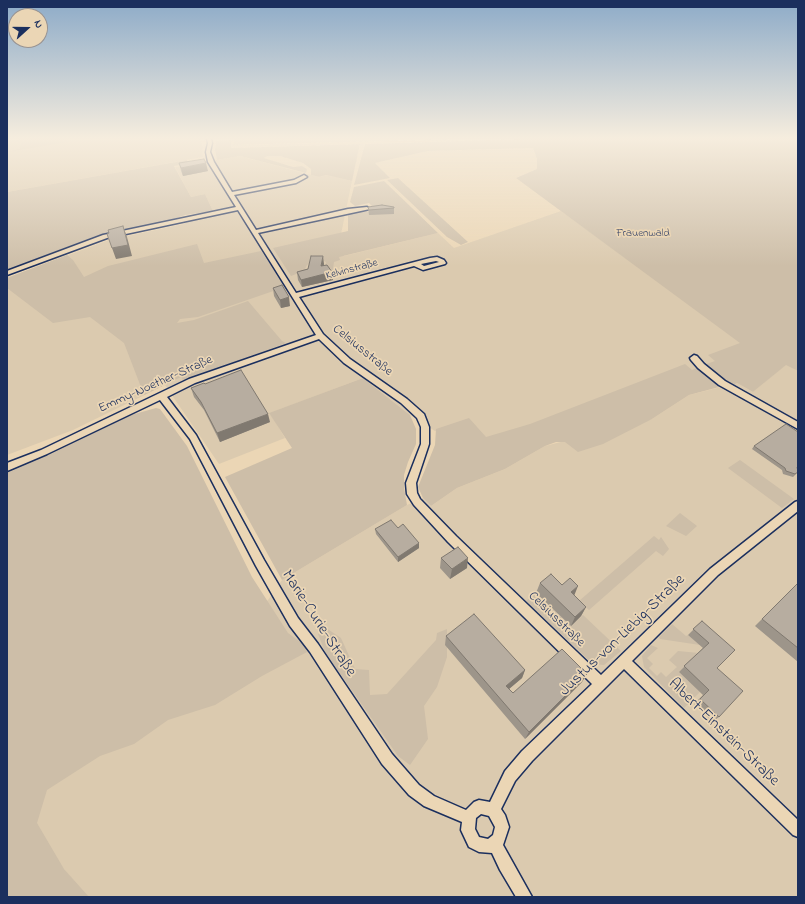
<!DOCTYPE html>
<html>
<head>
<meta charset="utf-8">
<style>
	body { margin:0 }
	#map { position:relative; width:805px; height:904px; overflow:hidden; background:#ebd6b5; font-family:"Indie Flower",sans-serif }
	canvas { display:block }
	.frame { position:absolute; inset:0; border:8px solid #1b2f5e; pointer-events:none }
	.north { position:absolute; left:8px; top:8px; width:40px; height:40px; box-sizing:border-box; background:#ebd6b5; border:1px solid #989392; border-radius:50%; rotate:69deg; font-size:11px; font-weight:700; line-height:16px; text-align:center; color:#1b2f5e }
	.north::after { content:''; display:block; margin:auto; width:14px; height:18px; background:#1b2f5e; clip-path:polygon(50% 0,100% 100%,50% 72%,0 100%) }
</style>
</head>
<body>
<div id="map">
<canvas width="805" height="904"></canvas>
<div class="frame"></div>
<div class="north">N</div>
</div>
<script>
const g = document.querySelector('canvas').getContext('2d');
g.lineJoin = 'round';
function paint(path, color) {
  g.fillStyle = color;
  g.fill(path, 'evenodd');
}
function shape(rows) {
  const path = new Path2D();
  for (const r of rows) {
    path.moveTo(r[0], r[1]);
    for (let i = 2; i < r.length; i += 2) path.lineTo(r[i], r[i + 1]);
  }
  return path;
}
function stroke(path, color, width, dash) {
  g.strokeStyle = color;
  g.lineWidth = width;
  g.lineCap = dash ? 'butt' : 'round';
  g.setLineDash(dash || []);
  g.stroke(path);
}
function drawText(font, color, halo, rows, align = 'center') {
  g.font = font + ' "Indie Flower",sans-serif';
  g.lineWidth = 3.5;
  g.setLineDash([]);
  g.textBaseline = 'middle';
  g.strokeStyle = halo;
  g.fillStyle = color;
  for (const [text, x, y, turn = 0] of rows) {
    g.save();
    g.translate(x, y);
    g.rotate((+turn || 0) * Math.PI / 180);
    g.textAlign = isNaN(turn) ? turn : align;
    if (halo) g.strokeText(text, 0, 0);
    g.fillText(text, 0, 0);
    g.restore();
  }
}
paint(shape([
	[7,139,199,139,202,143,203,157,7,192],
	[234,139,461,139,233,145],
	[240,156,319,177,326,175,352,181,338,249,344,256,438,233,454,248,561,211,745,344,718,362,531,426,485,438,468,420,435,431,410,415,363,378,270,413,285,438,219,464,165,385,73,430,7,455,7,278,109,240,184,224,182,217,213,211,205,194,191,197,175,167],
	[786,364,798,371,798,897,86,897,7,798,268,600,282,580,407,505,423,498,431,506,457,488,505,469,545,446,652,419,689,395,737,383,753,392]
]), '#dbcaaf');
paint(shape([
	[18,139,66,139,67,141,62,143,7,152,20,149,21,142,16,141],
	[521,139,798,139,798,371,786,365,753,392,737,383,733,385,729,384,704,365,715,361,708,355,740,343,516,178,537,169,537,159,533,148,428,151,375,163,390,178,354,185,365,144],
	[231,140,231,148,360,144,352,181,326,175,319,177,311,175,311,169,303,163,280,156,267,156,264,158,293,167,302,166,307,169,306,173,240,156,217,160,215,150,216,141],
	[187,160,187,164,174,166,191,197,205,194,213,211,185,215,174,219,96,236,7,270,7,192],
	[398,178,468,242,461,245,447,237,387,180],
	[384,181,438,233,339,257,340,260,334,262,333,269,331,272,324,271,326,262,322,260,311,262,307,265,304,271,291,276,273,248,348,231,348,212,368,212,374,208,369,203,355,206,350,202,354,187],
	[197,244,204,263,261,251,285,287,198,317,180,319,177,323,194,320,248,301,282,341,286,343,184,381,181,377,144,395,124,343,90,317,53,323,7,288,7,278,67,255,73,260,84,277,108,266],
	[685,364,692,370,699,367,723,386,689,395,652,419,603,444,578,452,565,442,556,442,545,446,505,469,457,488,431,506,423,498,418,487,435,445,436,429,469,418,486,437,530,424],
	[363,378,410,415,416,429,416,444,408,462,404,475,404,488,407,505,282,580,225,477,292,448,269,413],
	[156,408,160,409,187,446,252,577,288,633,303,644,307,652,262,676,215,705,168,720,134,744,100,756,47,790,37,823,64,869,89,897,7,897,7,473,55,452,131,415],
	[740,460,794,499,782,508,728,468],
	[680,513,697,526,686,536,666,526],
	[654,536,659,540,661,537,669,549,663,556,656,551,589,610,579,601],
	[536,593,571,626,583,615,621,651,604,665,593,664,526,601],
	[672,624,686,636,688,635,700,645,660,639,659,637],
	[326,628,341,638,355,669,369,670,370,695,387,694,436,640,437,633,447,629,447,657,437,687,424,706,428,739,410,765,398,756,325,652,318,634],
	[651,645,658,648,647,658,653,664,649,668,657,676,661,672,666,677,677,667,669,660,678,651,699,653,679,672,700,692,684,708,644,667,642,656]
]), '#cdbea8');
const minor = shape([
	[207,139,211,139,212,143,210,152,214,162,232,192,294,180,304,175,307,177,296,183,234,195,256,230,348,209,367,207,370,209,258,233,296,293,430,258,437,257,444,260,446,263,445,264,423,270,414,266,299,297,323,334,350,359,407,399,424,414,429,427,429,444,416,483,417,493,420,499,456,536,601,675,710,569,795,502,798,501,798,511,718,575,632,661,798,820,798,837,793,835,624,669,532,761,515,781,501,809,505,815,509,827,503,845,532,897,516,897,500,870,492,853,479,852,469,847,461,830,462,822,424,806,409,795,382,764,310,652,290,626,256,566,190,439,160,400,47,454,7,471,7,463,41,450,189,379,316,335,238,210,107,238,7,275,7,271,103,235,236,207,208,162,206,152,208,143,207,139],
	[436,261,439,262,424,266,421,264,436,261],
	[319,339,344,363,401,403,417,418,421,427,421,444,406,483,407,494,414,505,448,542,592,684,522,751,505,771,490,802,479,800,474,802,466,810,434,796,419,785,392,754,318,644,298,618,264,560,196,435,167,397,195,383,319,339],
	[481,814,489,816,495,827,493,835,488,839,479,837,475,829,476,818,481,814],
	[694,355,697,356,704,364,725,381,798,422,798,429,719,385,698,368,691,360,690,358,694,355]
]);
stroke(minor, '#1b2f5e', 3);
paint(minor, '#ebd6b5');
paint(shape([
	[179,163,208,171,183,176,181,171],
	[368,207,394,207,394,214,369,215],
	[324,264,323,266,332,272,333,280,302,287,298,280,297,272,308,269],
	[273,288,290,306,281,308,274,296],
	[205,384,270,422,220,442,204,410,194,397,191,388],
	[754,446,797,468,796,474,793,477,783,474,782,470,752,449],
	[398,528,419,548,398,562,376,534,375,529],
	[441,558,467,568,450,579,440,568],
	[540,583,574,595,586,607,581,616,571,626,536,593],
	[798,583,798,662,755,626],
	[702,621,717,668,719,717,712,722,694,704,703,695,679,672,703,648,688,635],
	[446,636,525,670,522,678,509,689,513,693,582,682,525,739,445,645]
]), '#9d958a');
paint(shape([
	[206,163,208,171,183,176,181,168],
	[123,226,127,237,132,256,116,259,112,248],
	[323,256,324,264,322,274,321,266],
	[332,272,333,280,302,287,301,280],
	[289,297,290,306,281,308,280,300],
	[268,414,270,422,220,442,217,433],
	[419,543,419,548,398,562,398,557],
	[468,558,467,568,450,579,452,569],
	[578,586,574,596,571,592],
	[586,607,581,616,571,626,575,617],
	[525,670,522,678,503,694,506,686],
	[587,674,582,682,525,739,529,732]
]), '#807970');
const building = shape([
	[204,159,206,163,181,168,179,163,204,159],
	[382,205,394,207,394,208,369,210,368,207,382,205],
	[123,226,128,245,112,248,107,234,109,233,108,230,123,226],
	[311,256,323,256,321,266,327,265,332,272,301,280,297,272,308,269,311,256],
	[282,285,289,297,280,300,273,288,282,285],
	[241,370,268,414,217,433,201,402,191,388,204,383,205,384,241,370],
	[786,424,798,432,798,466,797,467,798,472,795,474,786,471,785,468,754,446,786,424],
	[391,520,398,528,403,524,419,543,398,557,375,529,391,520],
	[458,547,468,558,452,569,441,558,458,547],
	[551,574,562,585,570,578,578,586,571,592,586,607,575,617,540,583,551,574],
	[798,583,798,648,762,619,798,583],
	[474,614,525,670,506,686,513,693,562,649,587,674,529,732,446,636,474,614],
	[702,621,735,650,717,668,743,691,719,717,700,699,709,690,684,666,709,643,693,629,702,621]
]);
paint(building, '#b7ada0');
stroke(building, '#807970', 1);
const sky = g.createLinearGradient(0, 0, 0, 266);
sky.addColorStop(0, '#8dabc8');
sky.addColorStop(0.52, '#f6edde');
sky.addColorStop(1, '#f6edde00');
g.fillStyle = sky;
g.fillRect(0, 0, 805, 266);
drawText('11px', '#364469', '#ebd6b5', [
	["Frauenwald",643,234]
]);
drawText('11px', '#1b2f5e', '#ebd6b5', [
	["Kelvinstraße",352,270,-15]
]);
drawText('13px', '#1b2f5e', '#ebd6b5', [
	["Celsiusstraße",362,351,39],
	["Emmy-Noether-Straße",156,385,-24],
	["Celsiusstraße",556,620,44]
]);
drawText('16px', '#1b2f5e', '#ebd6b5', [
	["Marie-Curie-Straße",318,624,57],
	["Justus-von-Liebig-Straße",623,636,-44],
	["Albert-Einstein-Straße",723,733,44]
]);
</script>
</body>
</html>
